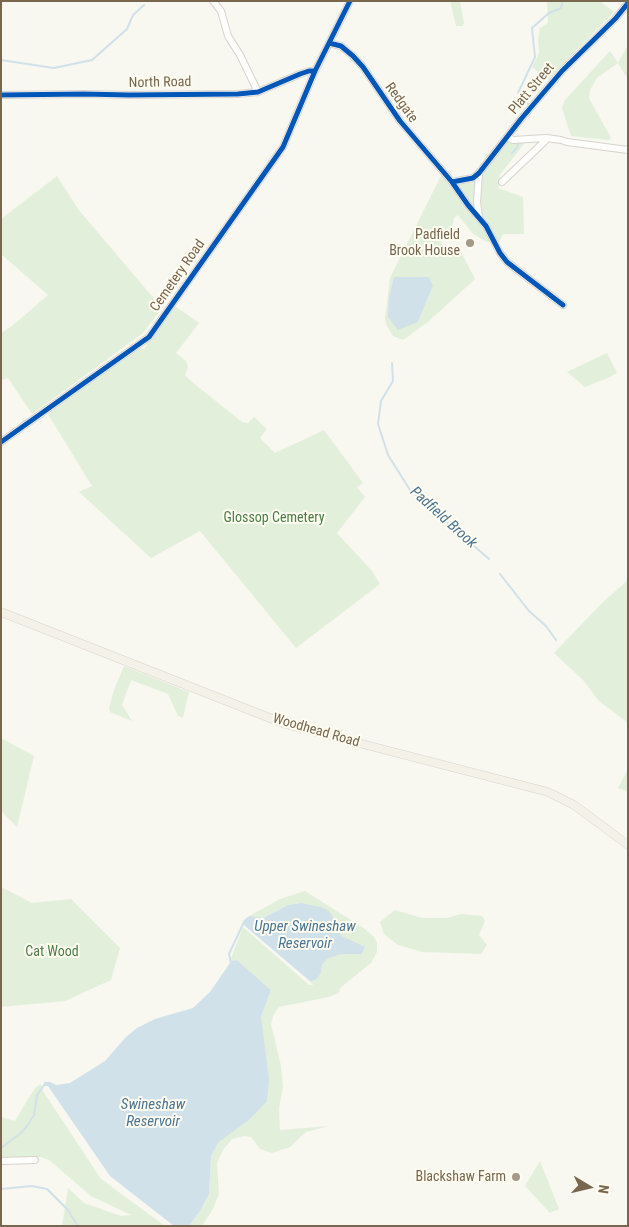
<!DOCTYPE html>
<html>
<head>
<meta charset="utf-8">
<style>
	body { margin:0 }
	#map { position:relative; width:629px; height:1227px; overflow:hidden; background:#f8f7f0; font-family:"Roboto Condensed",sans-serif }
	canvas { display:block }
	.frame { position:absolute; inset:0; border:2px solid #78664e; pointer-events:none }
	.north { position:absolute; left:564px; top:1162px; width:50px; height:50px; -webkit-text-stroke:4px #fffcf2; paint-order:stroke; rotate:99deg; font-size:14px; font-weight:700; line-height:20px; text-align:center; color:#78664e }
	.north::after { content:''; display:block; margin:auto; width:18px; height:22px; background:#78664e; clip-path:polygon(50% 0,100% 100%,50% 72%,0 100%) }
</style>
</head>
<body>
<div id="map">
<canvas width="629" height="1227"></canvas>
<div class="frame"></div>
<div class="north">N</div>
</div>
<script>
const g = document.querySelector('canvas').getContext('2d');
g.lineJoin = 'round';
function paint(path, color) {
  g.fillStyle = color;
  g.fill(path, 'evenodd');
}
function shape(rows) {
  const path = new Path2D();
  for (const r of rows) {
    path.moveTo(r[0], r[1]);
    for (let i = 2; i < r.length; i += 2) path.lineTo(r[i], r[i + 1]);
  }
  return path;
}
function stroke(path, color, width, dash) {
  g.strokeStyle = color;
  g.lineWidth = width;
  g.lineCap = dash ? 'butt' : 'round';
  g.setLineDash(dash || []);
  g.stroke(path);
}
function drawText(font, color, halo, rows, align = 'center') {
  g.font = font + ' "Roboto Condensed",sans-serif';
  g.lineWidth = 4;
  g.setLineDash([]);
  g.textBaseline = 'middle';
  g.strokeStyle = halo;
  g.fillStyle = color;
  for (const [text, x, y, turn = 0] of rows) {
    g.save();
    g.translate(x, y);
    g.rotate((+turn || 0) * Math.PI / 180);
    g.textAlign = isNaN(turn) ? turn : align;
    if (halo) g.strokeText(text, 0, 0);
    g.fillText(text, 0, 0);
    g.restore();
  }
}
paint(shape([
	[450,1,460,1,464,24,462,26,456,26],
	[547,1,600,1,614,12,548,80,532,67,539,53,538,40,540,28,548,23],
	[628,45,628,80,618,63,597,78,590,90,589,98,611,138,609,140,571,136,562,108,565,100,610,51,618,63],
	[507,139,527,140,499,176,502,182,498,188,523,197,524,234,503,234,499,242,487,242,473,234,458,215,454,218,452,228,442,233,436,231,445,251,457,244,475,279,428,322,403,340,393,336,387,326,385,319,390,278,442,174,449,184,461,183,474,180],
	[433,286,418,322,389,297],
	[57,176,78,209,162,308,143,333,32,414,8,378,1,380,1,333,12,326,48,295,1,254,1,219],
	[175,306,199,323,176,353,186,361,188,367,185,375,192,382,242,422,248,423,254,417,267,429,260,438,275,453,324,430,363,483,357,487,365,497,337,533,372,571,380,584,296,648,200,531,151,558,79,492,92,486,48,414,137,348,145,349,147,343],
	[607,353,617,373,610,377,585,387,567,372],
	[628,580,628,723,599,701,583,680,554,653,603,602],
	[124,666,189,692,183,718,178,716,168,694,131,680,122,705,132,721,110,712,109,708,114,690],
	[1,738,34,756,17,827,1,811],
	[628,769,628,792,618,788],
	[1,887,32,903,71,899,120,948,111,980,65,1001,1,1007],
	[305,891,365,929,374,937,377,943,377,952,371,963,340,988,339,993,329,997,279,1007,273,1016,271,1024,281,1066,283,1087,279,1108,280,1130,329,1126,306,1132,290,1147,272,1153,260,1149,251,1137,244,1136,232,1139,223,1150,217,1163,219,1194,213,1209,202,1226,189,1226,200,1211,209,1194,211,1156,219,1142,229,1134,261,1029,261,1017,271,990,237,960,230,961,243,927,309,985,313,985,311,982,317,979,321,973,322,965,327,959,342,954,362,954,365,948,342,936,336,929,333,917,321,907,300,903,288,905,263,918,249,916,280,899],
	[395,910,422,918,447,918,461,914,482,916,485,921,479,935,487,945,481,954,423,952,398,945,384,934,380,922],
	[41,1084,43,1091,101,1179,165,1226,62,1226,68,1188,84,1203,121,1216,131,1215,91,1196,49,1160,40,1157,1,1159,1,1117,15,1121,28,1099,36,1087],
	[540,1161,559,1209,550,1213,525,1186]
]), '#e2f0db');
paint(shape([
	[394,277,429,277,433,286,418,322,398,330,388,317,389,297],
	[301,903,321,907,329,911,333,917,336,929,342,936,365,947,362,954,342,954,327,959,322,965,321,973,317,979,311,982,252,932,244,925,243,921,249,916,263,918,288,905],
	[237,960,271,990,261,1017,269,1079,267,1101,250,1119,219,1142,211,1156,209,1194,200,1211,189,1226,174,1226,110,1176,48,1086,44,1086,44,1082,50,1082,56,1085,70,1083,105,1061,126,1037,137,1028,155,1019,193,1008,210,992,230,963,230,961]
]), '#d1e1e9');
stroke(shape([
	[1,60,54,68,92,60,127,29,133,15,144,5],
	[528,104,518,93,535,57,532,28,549,13,561,8,563,1],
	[512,153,517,148,518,144],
	[392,363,393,381,381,401,378,424,388,455,410,490,489,559],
	[500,574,529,611,546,626,556,640],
	[231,963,229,954,244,922],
	[1,1148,21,1133,27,1126,34,1115,37,1095,45,1084],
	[1,1189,32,1186,47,1189,67,1209,78,1226]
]), '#d1e1e9', 2);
const minor = shape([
	[213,1,221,11,228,36,240,55,258,92],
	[329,43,341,46,353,56,363,67,400,121,452,182,468,205,486,226,500,253,507,262,563,305],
	[1,95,84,94,129,95,238,94,258,92,300,74,309,71,315,71],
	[507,137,513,140,546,138,561,140,567,142,628,150],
	[452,182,473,178,479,173,521,119,562,71,616,18,628,3],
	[502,182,545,141,546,138],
	[479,216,477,202,479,173],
	[1,442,149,337,283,147,315,71,350,1],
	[1,1161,35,1160]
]);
const major = shape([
	[1,612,285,724,548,792,574,805,628,845]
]);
stroke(minor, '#d8d4cd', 8);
stroke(major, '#dad4cc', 9);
stroke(minor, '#fefefd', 6);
stroke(major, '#f3f1e8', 8);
stroke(shape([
	[329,43,341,46,353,56,363,67,400,121,452,182,468,205,486,226,500,253,507,262,563,305],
	[1,95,84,94,129,95,238,94,258,92,300,74,309,71,315,71],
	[452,182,473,178,479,173,521,119,562,71,616,18,628,3],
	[1,442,149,337,283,147,315,71,350,1]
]), '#0057b8', 5);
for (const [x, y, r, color] of [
	[470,243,5,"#a59987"],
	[516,1177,5,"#a59987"]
]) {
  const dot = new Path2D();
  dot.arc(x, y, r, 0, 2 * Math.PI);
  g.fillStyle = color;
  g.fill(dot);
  stroke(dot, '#fffcf2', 2);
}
drawText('14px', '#78664e', '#fffcf2', [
	["North Road",160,83,-1],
	["Platt Street",532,89,-50],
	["Redgate",401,103,54],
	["Cemetery Road",178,276,-55],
	["Woodhead Road",316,731,16]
]);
drawText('14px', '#78664e', '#fffcf2', [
	["Padfield",460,235],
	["Brook House",460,251],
	["Blackshaw Farm",506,1177]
], 'right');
drawText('14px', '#4b7d46', '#fffcf2', [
	["Glossop Cemetery",274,518],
	["Cat Wood",52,952]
]);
drawText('italic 15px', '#4c7691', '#fffcf2', [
	["Padfield Brook",443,518,42],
	["Upper Swineshaw",305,927],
	["Reservoir",305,944],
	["Swineshaw",153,1105],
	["Reservoir",153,1122]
]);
</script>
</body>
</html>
